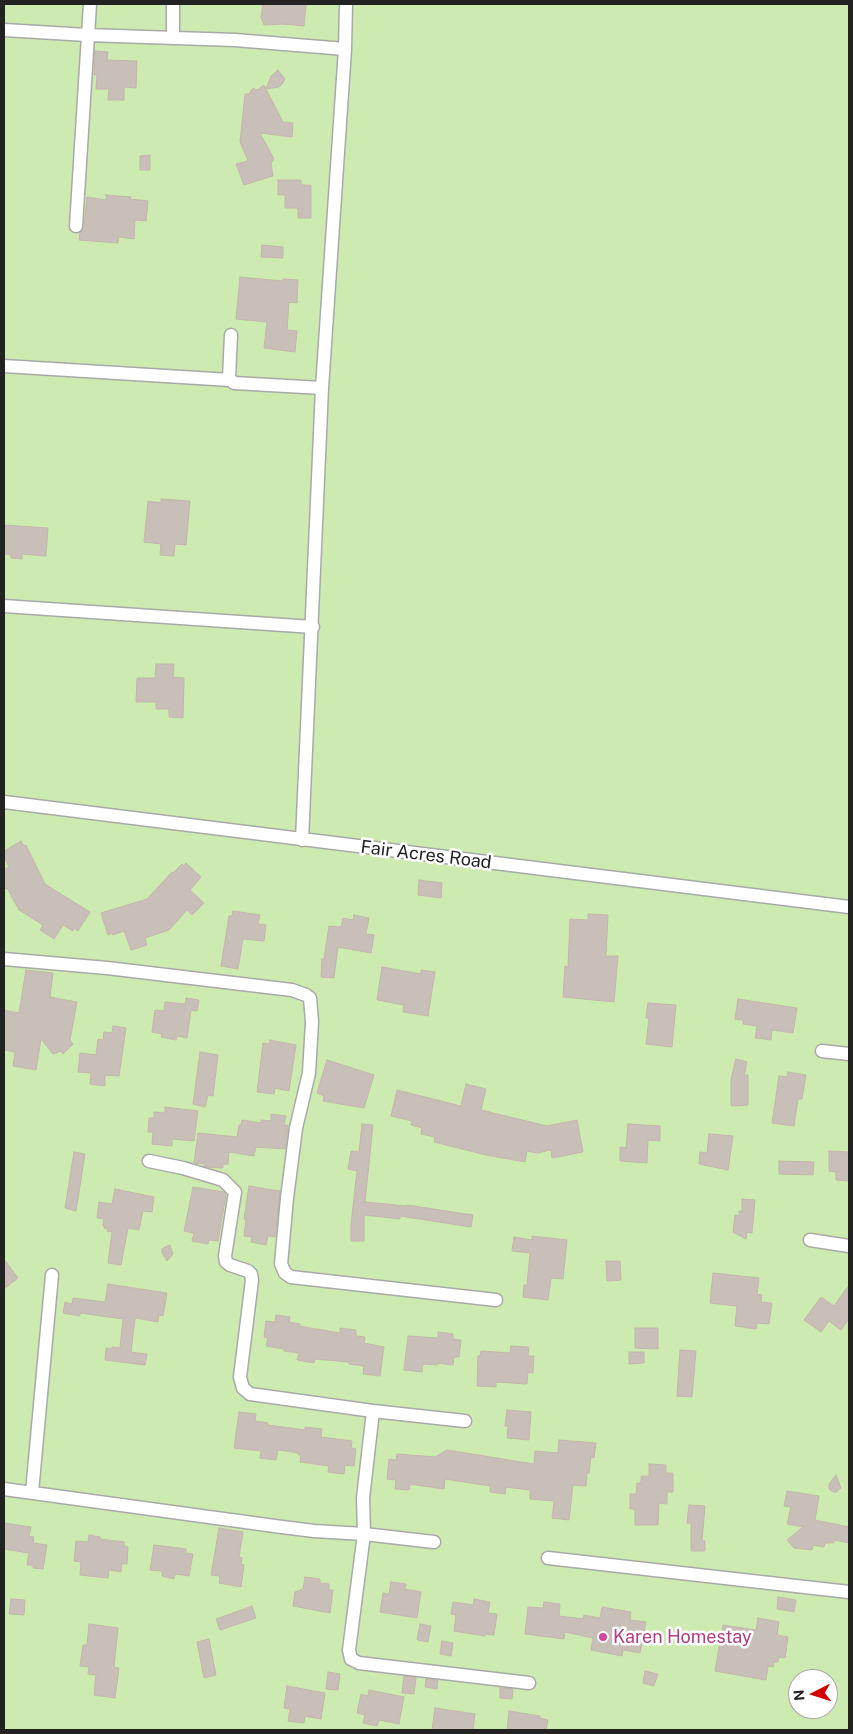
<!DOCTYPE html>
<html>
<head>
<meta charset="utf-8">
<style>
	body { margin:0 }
	#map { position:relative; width:853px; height:1734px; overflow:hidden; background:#f2efe9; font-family:"Public Sans",sans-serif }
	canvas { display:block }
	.frame { position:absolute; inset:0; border:5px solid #222; pointer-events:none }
	.north { position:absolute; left:788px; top:1669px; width:50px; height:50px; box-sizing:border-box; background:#fff; border:1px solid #a7a7a7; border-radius:50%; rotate:265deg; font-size:14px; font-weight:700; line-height:20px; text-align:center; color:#222 }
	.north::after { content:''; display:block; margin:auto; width:18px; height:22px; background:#d40000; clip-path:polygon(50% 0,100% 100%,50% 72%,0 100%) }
</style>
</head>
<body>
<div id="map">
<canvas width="853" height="1734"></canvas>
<div class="frame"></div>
<div class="north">N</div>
</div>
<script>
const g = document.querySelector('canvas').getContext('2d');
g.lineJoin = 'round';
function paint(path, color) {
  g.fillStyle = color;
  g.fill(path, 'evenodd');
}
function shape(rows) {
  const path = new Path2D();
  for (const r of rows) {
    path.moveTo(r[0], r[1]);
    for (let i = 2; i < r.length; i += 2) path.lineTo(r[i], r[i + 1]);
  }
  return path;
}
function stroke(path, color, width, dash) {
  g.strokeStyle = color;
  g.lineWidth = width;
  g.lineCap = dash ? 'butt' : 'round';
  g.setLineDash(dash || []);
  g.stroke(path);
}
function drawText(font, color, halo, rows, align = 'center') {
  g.font = font + ' "Public Sans",sans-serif';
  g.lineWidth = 5;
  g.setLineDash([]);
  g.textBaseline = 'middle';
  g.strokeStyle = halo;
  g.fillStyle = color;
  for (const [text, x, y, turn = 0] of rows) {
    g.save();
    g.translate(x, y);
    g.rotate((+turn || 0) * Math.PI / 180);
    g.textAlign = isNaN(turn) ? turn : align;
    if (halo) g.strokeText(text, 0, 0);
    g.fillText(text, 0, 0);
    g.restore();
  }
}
paint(shape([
	[4,4,849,4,849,1730,4,1730],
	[798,1679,828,1679,828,1709,798,1709]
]), '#cdebb0');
const building = shape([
	[263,4,306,4,304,26,283,24,264,25,261,17,263,4],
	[95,51,108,52,107,60,137,61,136,88,124,87,124,100,108,100,109,89,96,89,97,75,94,75,95,51],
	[278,70,285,79,282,84,279,87,266,89,283,122,293,123,292,137,260,133,274,159,271,163,273,176,244,185,236,164,248,161,240,142,245,94,249,94,253,88,257,90,264,85,266,89,271,76,278,70],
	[150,155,150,170,140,170,140,156,150,155],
	[278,180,301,180,301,185,311,185,311,218,298,218,298,208,285,208,285,195,278,195,278,180],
	[106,195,131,197,130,199,148,201,146,221,135,220,134,239,119,237,118,243,79,240,80,233,84,227,87,197,106,200,106,195],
	[262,245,283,247,283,258,261,257,262,245],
	[240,277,282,281,283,279,298,280,297,303,289,302,287,330,297,331,295,352,264,348,267,322,236,319,240,277],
	[161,499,190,501,186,545,175,544,174,556,160,555,161,544,144,542,148,501,161,503,161,499],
	[4,525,48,528,46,556,22,554,22,559,11,558,11,555,4,554,4,525],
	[156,664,174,664,173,677,184,678,183,718,169,717,169,709,156,709,156,702,136,702,137,678,155,678,156,664],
	[21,841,24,846,26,845,45,884,90,912,78,931,74,928,73,931,63,925,54,939,40,930,43,925,19,910,7,888,4,890,4,870,9,867,4,857,4,851,21,841],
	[186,863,201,877,190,890,204,903,192,915,187,910,169,930,145,938,147,945,131,950,124,931,113,935,112,933,108,935,101,913,147,899,172,872,173,873,182,864,183,866,186,863],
	[419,880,442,883,441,898,418,895,419,880],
	[233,911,260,915,258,924,266,925,264,941,243,939,238,969,221,966,229,916,232,916,233,911],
	[588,914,608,915,606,956,618,956,614,1002,563,997,565,966,568,967,570,919,588,920,588,914],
	[354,915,369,918,366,934,374,935,371,953,338,947,334,978,321,977,322,959,324,959,329,926,341,927,343,918,353,920,354,915],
	[382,967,421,974,421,970,435,972,428,1016,403,1012,404,1005,377,1000,382,967],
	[26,970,53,973,50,997,77,1002,70,1040,73,1044,63,1054,61,1051,53,1054,41,1039,36,1070,13,1066,15,1052,4,1050,4,1010,19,1013,26,970],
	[186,998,199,1000,197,1011,191,1010,187,1038,177,1036,176,1040,161,1037,162,1034,152,1032,155,1010,164,1011,165,1002,185,1004,186,998],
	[738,999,797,1008,793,1033,772,1030,771,1040,755,1038,757,1026,743,1024,743,1020,735,1019,738,999],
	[648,1003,676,1005,672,1047,646,1044,649,1018,646,1018,648,1003],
	[113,1026,126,1028,119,1076,105,1075,105,1086,90,1084,91,1073,78,1072,80,1053,96,1055,98,1039,103,1040,104,1032,112,1033,113,1026],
	[270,1040,296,1045,289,1091,275,1088,274,1094,257,1092,263,1043,269,1044,270,1040],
	[200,1052,218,1055,213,1096,208,1095,205,1107,193,1104,200,1052],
	[736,1059,747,1062,744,1075,748,1075,748,1105,731,1106,731,1079,736,1059],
	[327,1060,374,1075,364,1108,323,1101,324,1096,317,1093,327,1060],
	[788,1072,806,1075,802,1099,798,1099,794,1126,772,1123,779,1076,787,1077,788,1072],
	[466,1084,486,1089,481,1110,547,1126,577,1120,583,1152,552,1158,551,1150,537,1153,527,1151,525,1162,486,1155,434,1142,435,1137,421,1134,422,1128,411,1125,412,1121,391,1116,397,1090,461,1106,466,1084],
	[165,1107,198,1111,194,1141,172,1139,172,1146,152,1144,153,1132,148,1132,149,1118,154,1118,154,1112,165,1113,165,1107],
	[271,1114,286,1116,284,1125,288,1125,285,1149,256,1147,254,1156,229,1152,228,1164,223,1164,223,1168,207,1167,204,1166,204,1164,194,1163,198,1133,237,1137,239,1125,241,1125,242,1120,261,1123,261,1120,271,1121,271,1114],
	[362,1124,373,1125,365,1202,407,1206,407,1205,473,1215,471,1227,400,1216,400,1219,364,1215,364,1241,351,1241,351,1224,357,1171,348,1169,351,1151,359,1152,362,1124],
	[628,1124,660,1126,660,1141,648,1140,647,1163,620,1161,620,1147,626,1148,628,1124],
	[709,1134,733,1136,728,1170,699,1164,700,1152,707,1153,709,1134],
	[829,1151,849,1152,849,1181,836,1180,836,1172,829,1171,829,1151],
	[74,1152,85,1154,76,1211,65,1208,74,1152],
	[779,1161,814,1162,813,1175,779,1174,779,1161],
	[249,1186,280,1191,275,1237,268,1236,266,1245,251,1242,252,1237,244,1236,246,1219,244,1219,249,1186],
	[193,1187,224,1192,226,1195,218,1241,209,1240,208,1244,192,1241,194,1233,184,1231,193,1187],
	[115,1189,154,1197,152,1212,143,1211,139,1230,128,1228,121,1265,108,1263,112,1232,107,1231,108,1229,104,1228,105,1226,103,1226,104,1219,97,1218,99,1202,112,1204,115,1189],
	[742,1199,755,1200,752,1233,747,1232,746,1239,733,1232,735,1215,739,1216,739,1211,742,1211,742,1199],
	[532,1236,567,1240,563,1279,551,1278,548,1300,523,1297,524,1285,527,1285,530,1253,512,1251,514,1237,532,1240,532,1236],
	[170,1245,173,1254,167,1261,162,1253,162,1249,165,1247,170,1245],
	[4,1259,18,1278,4,1289,4,1259],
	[606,1261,620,1261,621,1280,607,1281,606,1261],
	[713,1273,759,1278,757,1294,762,1295,761,1302,772,1303,769,1324,757,1323,756,1329,735,1326,737,1306,710,1303,713,1273],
	[108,1284,167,1293,163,1316,159,1315,158,1322,135,1318,131,1352,147,1354,145,1365,105,1360,106,1348,112,1349,112,1347,120,1348,123,1319,80,1313,80,1316,63,1313,65,1302,72,1304,73,1298,105,1302,108,1284],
	[849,1285,849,1319,841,1330,829,1321,821,1332,804,1320,821,1297,834,1306,849,1285],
	[276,1315,290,1317,289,1322,300,1324,299,1326,340,1333,340,1328,356,1330,356,1336,365,1337,364,1343,384,1347,380,1376,363,1374,364,1366,349,1364,349,1362,315,1359,314,1363,297,1360,299,1353,284,1351,284,1349,266,1346,268,1338,264,1337,266,1321,275,1322,276,1315],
	[635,1328,658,1328,658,1349,635,1348,635,1328],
	[438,1332,453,1334,453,1339,461,1340,459,1357,454,1357,453,1365,437,1363,437,1365,423,1364,422,1372,404,1370,408,1336,438,1338,438,1332],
	[511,1346,529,1347,528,1356,534,1356,533,1373,528,1372,527,1384,496,1382,496,1387,477,1386,478,1356,480,1356,481,1351,510,1353,511,1346],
	[680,1350,696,1351,692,1397,677,1396,680,1350],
	[629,1352,644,1352,644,1363,629,1364,629,1352],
	[507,1410,531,1412,529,1440,507,1438,508,1426,505,1426,507,1410],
	[239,1412,256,1414,255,1421,268,1423,268,1425,305,1430,305,1427,322,1429,321,1437,352,1441,351,1448,356,1449,354,1466,345,1465,344,1474,328,1472,329,1466,300,1462,301,1455,298,1455,299,1453,278,1450,276,1460,260,1458,261,1451,234,1448,239,1412],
	[559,1440,596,1443,594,1458,591,1457,589,1473,587,1473,586,1486,573,1485,569,1520,552,1518,554,1501,530,1499,530,1490,506,1487,505,1494,490,1492,490,1486,445,1479,444,1489,410,1484,409,1490,395,1489,396,1480,387,1479,389,1459,396,1460,397,1454,435,1457,447,1450,534,1464,535,1451,558,1453,559,1440],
	[649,1464,666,1465,666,1473,673,1473,673,1492,667,1492,667,1504,659,1503,658,1525,635,1525,635,1509,630,1509,630,1494,636,1494,637,1483,641,1483,641,1476,649,1476,649,1464],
	[836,1475,841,1488,836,1492,833,1492,829,1489,829,1484,836,1475],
	[787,1491,819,1496,815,1520,849,1527,849,1543,834,1540,834,1543,825,1543,824,1547,813,1545,812,1550,794,1548,787,1540,803,1527,787,1524,791,1507,784,1506,787,1491],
	[689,1505,705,1506,702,1541,705,1541,705,1551,691,1551,691,1523,687,1523,689,1505],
	[4,1523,31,1527,29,1536,34,1537,33,1543,47,1545,43,1569,33,1568,33,1565,27,1565,29,1553,4,1549,4,1523],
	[219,1528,243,1532,239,1557,242,1558,241,1564,244,1565,241,1587,219,1583,220,1576,211,1575,219,1528],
	[89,1535,100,1537,100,1539,124,1542,124,1546,128,1547,127,1564,122,1563,121,1572,109,1570,108,1578,80,1575,81,1562,74,1561,76,1541,88,1542,89,1535],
	[154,1545,186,1549,186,1553,193,1554,189,1576,175,1574,174,1579,162,1576,162,1571,150,1570,154,1545],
	[305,1577,320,1579,320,1583,329,1584,329,1590,333,1590,330,1613,293,1606,295,1592,303,1589,305,1577],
	[391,1582,406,1584,405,1589,421,1592,417,1618,380,1612,383,1593,389,1594,391,1582],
	[778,1597,796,1600,794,1612,777,1609,778,1597],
	[11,1599,25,1600,24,1615,9,1614,11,1599],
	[474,1599,490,1602,488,1613,497,1614,494,1635,485,1634,485,1636,454,1631,456,1615,451,1614,453,1602,473,1605,474,1599],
	[544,1602,560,1604,559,1616,583,1619,584,1615,600,1618,602,1607,631,1612,630,1620,646,1622,640,1653,623,1650,622,1656,591,1650,593,1638,565,1632,564,1639,525,1634,528,1607,543,1608,544,1602],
	[252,1606,256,1618,220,1630,216,1619,252,1606],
	[758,1618,779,1622,777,1635,788,1637,785,1658,779,1657,778,1662,774,1662,773,1667,768,1666,766,1680,715,1671,723,1625,756,1630,758,1618],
	[89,1624,118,1628,114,1667,119,1668,115,1698,94,1695,96,1675,88,1674,89,1667,80,1666,83,1645,87,1645,89,1624],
	[420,1624,431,1626,428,1642,417,1640,420,1624],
	[209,1639,216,1675,204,1678,197,1642,209,1639],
	[442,1641,453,1643,451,1656,440,1654,442,1641],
	[645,1671,658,1674,654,1686,643,1683,645,1671],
	[328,1672,340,1674,338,1690,326,1689,328,1672],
	[404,1676,416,1678,414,1694,402,1693,404,1676],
	[426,1679,438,1680,437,1689,425,1687,426,1679],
	[287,1686,325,1693,321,1719,305,1716,304,1723,288,1721,290,1709,284,1708,287,1686],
	[500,1688,513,1689,512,1699,500,1698,500,1688],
	[369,1690,404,1697,399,1724,379,1720,377,1726,363,1723,365,1715,357,1713,361,1694,368,1696,369,1690],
	[435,1708,475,1714,473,1730,432,1730,435,1708],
	[509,1711,540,1716,540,1718,548,1720,546,1730,507,1730,509,1711]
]);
paint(building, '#c7bfb8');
stroke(building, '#c4b6ab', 1);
const street = shape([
	[173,4,173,38],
	[4,30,87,35,235,40,345,49],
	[76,226,90,4],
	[231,335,229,378,234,383,322,388],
	[4,366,230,380],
	[4,606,313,627],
	[4,802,849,907],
	[302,840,322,388,345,49,346,4],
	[4,959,107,968,292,990,306,995,310,998,312,1022,309,1073,296,1128,287,1198,281,1264,285,1273,291,1277,496,1300],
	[822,1051,849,1054],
	[149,1161,183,1168,223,1180,235,1192,225,1256,226,1262,230,1265,248,1271,251,1274,252,1280,240,1377,243,1388,250,1394,373,1411,465,1421],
	[810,1240,849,1246],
	[373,1411,363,1498,364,1534,434,1542],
	[4,1489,282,1527,314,1531,364,1534,349,1650,351,1659,359,1663,529,1683],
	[32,1492,52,1275],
	[548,1558,849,1592]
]);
stroke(street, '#a9a9a9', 15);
stroke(street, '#fff', 12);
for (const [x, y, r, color] of [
	[603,1637,5,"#d1479c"]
]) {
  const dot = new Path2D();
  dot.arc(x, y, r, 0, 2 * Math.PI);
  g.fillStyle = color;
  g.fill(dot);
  stroke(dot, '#fff', 2);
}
drawText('18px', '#222', '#fff', [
	["Fair Acres Road",426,855,7]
]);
drawText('18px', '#b23c85', '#fff', [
	["Karen Homestay",613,1637]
], 'left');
</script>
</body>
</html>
